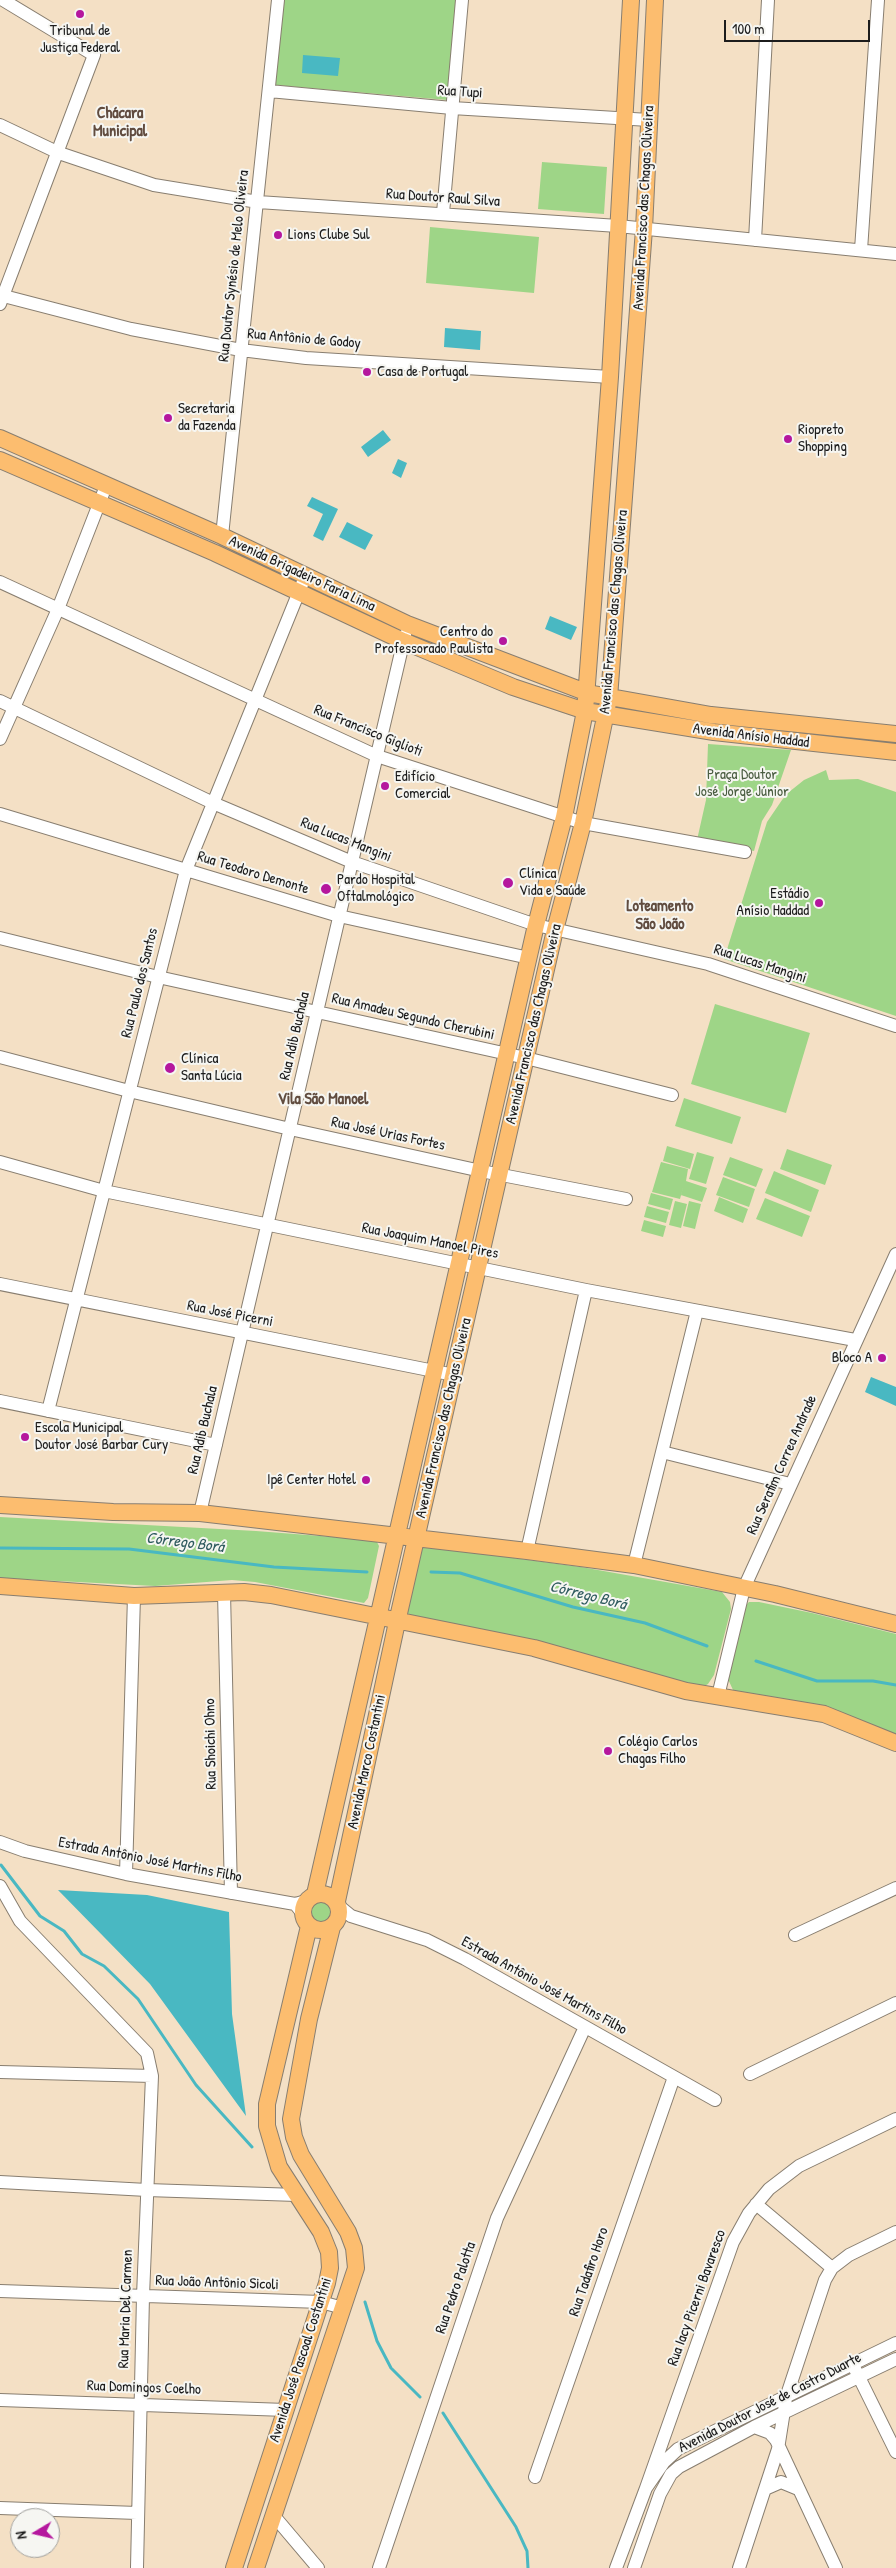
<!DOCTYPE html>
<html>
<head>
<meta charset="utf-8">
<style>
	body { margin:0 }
	#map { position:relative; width:896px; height:2568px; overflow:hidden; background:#f4e0c5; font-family:"Patrick Hand",sans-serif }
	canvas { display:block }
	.north { position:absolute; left:10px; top:2508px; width:50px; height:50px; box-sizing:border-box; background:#f6f6f2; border:1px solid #9f9f9c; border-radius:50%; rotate:261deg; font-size:14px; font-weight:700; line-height:20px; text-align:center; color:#1c1c1c }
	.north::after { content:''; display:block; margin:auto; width:18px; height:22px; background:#b5179e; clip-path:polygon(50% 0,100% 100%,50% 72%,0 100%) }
	.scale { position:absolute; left:724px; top:20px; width:146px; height:22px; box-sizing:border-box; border:2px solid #1c1c1c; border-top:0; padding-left:6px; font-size:15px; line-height:18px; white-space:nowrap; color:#1c1c1c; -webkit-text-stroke:4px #f6f6f2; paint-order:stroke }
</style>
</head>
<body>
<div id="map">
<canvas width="896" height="2568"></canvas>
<div class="north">N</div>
<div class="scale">100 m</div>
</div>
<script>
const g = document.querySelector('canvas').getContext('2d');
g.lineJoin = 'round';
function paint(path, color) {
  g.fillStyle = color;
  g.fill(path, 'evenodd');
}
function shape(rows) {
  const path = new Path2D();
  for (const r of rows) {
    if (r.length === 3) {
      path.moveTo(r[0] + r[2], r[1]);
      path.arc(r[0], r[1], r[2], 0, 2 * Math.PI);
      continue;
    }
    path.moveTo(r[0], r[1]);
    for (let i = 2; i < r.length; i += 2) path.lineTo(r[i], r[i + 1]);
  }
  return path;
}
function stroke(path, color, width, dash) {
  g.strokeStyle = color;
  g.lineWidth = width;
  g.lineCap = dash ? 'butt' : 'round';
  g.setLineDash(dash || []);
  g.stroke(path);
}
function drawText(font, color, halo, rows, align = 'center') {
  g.font = font + ' "Patrick Hand",sans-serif';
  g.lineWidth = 4;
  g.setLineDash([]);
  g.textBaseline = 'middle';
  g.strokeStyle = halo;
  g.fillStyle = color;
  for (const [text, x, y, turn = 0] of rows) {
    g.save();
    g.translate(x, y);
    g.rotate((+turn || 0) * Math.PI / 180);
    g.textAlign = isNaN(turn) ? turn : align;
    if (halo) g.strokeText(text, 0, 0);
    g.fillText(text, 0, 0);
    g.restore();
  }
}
paint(shape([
	[283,0,456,0,447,100,275,85],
	[542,162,607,167,604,214,538,209],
	[430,227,539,237,534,293,426,283],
	[708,744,791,750,772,805,762,821,754,851,697,840,706,800],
	[826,770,829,780,858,779,896,792,896,1016,724,959,767,822,782,800,789,792,804,780],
	[715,1004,810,1033,786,1113,691,1084],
	[684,1098,741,1117,732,1144,675,1126],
	[667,1146,694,1154,690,1169,663,1161],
	[787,1149,832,1165,825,1185,780,1169],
	[697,1152,714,1157,706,1184,689,1179],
	[730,1157,763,1169,756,1187,723,1175],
	[661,1162,688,1169,686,1181,707,1188,702,1202,681,1195,684,1184,680,1199,652,1192],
	[774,1171,819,1190,811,1212,765,1193],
	[723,1177,755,1189,749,1207,716,1195],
	[651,1193,673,1199,670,1210,648,1204],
	[719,1197,748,1209,743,1223,714,1211],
	[765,1198,810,1216,802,1237,756,1219],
	[675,1201,687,1204,681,1228,669,1225],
	[689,1201,701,1204,695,1229,683,1226],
	[647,1206,669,1212,666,1223,644,1217],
	[644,1220,666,1226,663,1237,641,1231],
	[0,1517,256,1531,372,1540,377,1542,379,1546,368,1598,364,1603,255,1582,232,1580,155,1586,0,1578],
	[425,1546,581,1567,722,1592,730,1602,731,1609,714,1675,708,1684,701,1688,407,1615,420,1549],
	[749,1602,759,1602,812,1613,896,1634,896,1736,733,1690,728,1679,745,1606],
	[322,1912,13]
]), '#9ed587');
paint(shape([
	[303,55,340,58,338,76,302,73],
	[445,328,481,331,480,350,444,347],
	[383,430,391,440,368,457,361,447],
	[398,459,407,463,401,478,392,473],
	[312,497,338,509,323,541,313,536,323,514,307,506],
	[347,522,373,535,365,550,339,537],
	[550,616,577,627,571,640,545,629],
	[871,1377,896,1387,896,1406,865,1392],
	[58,1890,147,1895,229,1912,232,2014,246,2116,150,1984]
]), '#49b8c2');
stroke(shape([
	[0,1548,129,1549,274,1567,367,1572],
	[431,1572,460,1573,573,1607,645,1623,707,1646],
	[756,1661,817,1681,873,1681,896,1685],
	[1,1865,40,1916,64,1931,82,1954,104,1966,138,1999,196,2085,252,2147],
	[365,2302,377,2341,391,2368,420,2397],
	[443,2413,516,2527,527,2551,528,2568]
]), '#49b8c2', 3);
const minor = shape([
	[269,91,452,108,649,120],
	[0,125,59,153,154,185,258,202,618,226,896,254],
	[443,213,462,0],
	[755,240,768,0],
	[861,250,878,0],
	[0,295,131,329,241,350,306,358,610,377],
	[0,304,94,55,3,0],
	[222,536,278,0],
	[0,582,377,756,583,823,745,852],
	[0,701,213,803,352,862,536,925,708,964,896,1026],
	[0,739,58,609,106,486],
	[0,814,339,916,529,958],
	[0,938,158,977,526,1058,672,1095],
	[0,1057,129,1091,290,1129,481,1171,626,1199],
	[0,1162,104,1191,586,1290,855,1340],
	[0,1284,454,1375],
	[0,1401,216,1445],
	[48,1411,186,870,305,577],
	[662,1452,790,1484],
	[200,1513,405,635],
	[527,1551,586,1290],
	[634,1565,697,1311],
	[224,1593,231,1893],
	[718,1696,744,1588,896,1254],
	[0,1842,25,1851,126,1874,295,1904,306,1901],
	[126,1874,134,1596],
	[0,1886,20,1921,147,2053,152,2076,143,2296,137,2568],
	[295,1904,303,1914],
	[340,1907,351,1916,427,1940,465,1959,715,2100],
	[795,1935,896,1888],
	[0,2072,152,2076],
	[750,2074,896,2003],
	[0,2182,147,2190,297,2195],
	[756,2204,832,2268],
	[0,2291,321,2302,343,2308],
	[855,2369,896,2452],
	[0,2400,286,2410],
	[754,2427,770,2433,776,2440,836,2568],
	[535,2477,674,2077],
	[646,2488,733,2242,749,2213,769,2189,799,2166,896,2119],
	[765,2489,781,2482,798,2489],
	[0,2508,137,2513],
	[274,2516,318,2568],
	[379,2568,497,2218,585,2027],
	[616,2568,646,2488,664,2462,678,2449,896,2343],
	[634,2568,660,2494,671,2474,679,2467,754,2427,896,2359],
	[739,2568,778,2449,786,2398,825,2280,832,2268,849,2255,896,2232]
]);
const major = shape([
	[0,438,222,536,407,624,588,693,711,715,896,734],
	[0,460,215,553,403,641,513,687,585,711,714,732,896,752],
	[0,1505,113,1512,200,1513,527,1551,634,1565,775,1594,896,1624],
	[0,1586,134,1596,244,1592,271,1595,534,1648,686,1691,824,1714,896,1743],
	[321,1912,18],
	[315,1894,536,925,564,817,585,711,610,377,631,0],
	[337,1901,397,1622,555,930,583,823,609,698,644,229,655,0],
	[234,2568,327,2283,330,2268,329,2252,321,2232,279,2167,267,2126,267,2104,309,1926],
	[256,2568,356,2268,354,2248,348,2232,301,2155,294,2137,291,2119,309,2019,332,1927]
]);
stroke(minor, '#887e70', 14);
stroke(major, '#887e70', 18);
stroke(minor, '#fff', 12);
stroke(major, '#fcbd6f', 16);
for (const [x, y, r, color] of [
	[80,14,5,"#b5179e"],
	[278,235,5,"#b5179e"],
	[367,372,5,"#b5179e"],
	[168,418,5,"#b5179e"],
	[788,439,5,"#b5179e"],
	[503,641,5,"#b5179e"],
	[385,786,5,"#b5179e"],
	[508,883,6,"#b5179e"],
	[326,889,6,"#b5179e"],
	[819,903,5,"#b5179e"],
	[170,1068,6,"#b5179e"],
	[882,1358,5,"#b5179e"],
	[25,1437,5,"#b5179e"],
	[366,1480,5,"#b5179e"],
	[608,1751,5,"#b5179e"]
]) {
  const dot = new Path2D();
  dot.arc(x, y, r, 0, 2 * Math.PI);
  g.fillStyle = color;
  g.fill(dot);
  stroke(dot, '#f6f6f2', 2);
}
drawText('15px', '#1c1c1c', '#f6f6f2', [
	["Tribunal de",80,31,"center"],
	["Justiça Federal",80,48,"center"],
	["Lions Clube Sul",288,235],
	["Casa de Portugal",377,372],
	["Secretaria",178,409],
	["da Fazenda",178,426],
	["Riopreto",798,430],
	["Shopping",798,447],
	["Centro do",493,632,"right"],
	["Professorado Paulista",493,649,"right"],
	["Edifício",395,777],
	["Comercial",395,794],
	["Clínica",519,874],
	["Vida e Saúde",519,891],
	["Pardo Hospital",337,880],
	["Oftalmológico",337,897],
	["Estádio",809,894,"right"],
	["Anísio Haddad",809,911,"right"],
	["Clínica",181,1059],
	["Santa Lúcia",181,1076],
	["Bloco A",872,1358,"right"],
	["Escola Municipal",35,1428],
	["Doutor José Barbar Cury",35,1445],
	["Ipê Center Hotel",356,1480,"right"],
	["Colégio Carlos",618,1742],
	["Chagas Filho",618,1759]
], 'left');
drawText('15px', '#1c1c1c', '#f6f6f2', [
	["Rua Tupi",460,92,4],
	["Rua Doutor Raul Silva",443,198,4],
	["Avenida Francisco das Chagas Oliveira",644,208,-87],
	["Rua Doutor Synésio de Melo Oliveira",234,266,-84],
	["Rua Antônio de Godoy",304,339,5],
	["Avenida Brigadeiro Faria Lima",302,574,25],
	["Avenida Francisco das Chagas Oliveira",614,612,-85],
	["Rua Francisco Giglioti",368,731,22],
	["Avenida Anísio Haddad",751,736,7],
	["Rua Lucas Mangini",346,840,22],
	["Rua Teodoro Demonte",253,873,17],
	["Rua Lucas Mangini",760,964,18],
	["Rua Paulo dos Santos",140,983,-76],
	["Rua Amadeu Segundo Cherubini",413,1017,13],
	["Avenida Francisco das Chagas Oliveira",534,1024,-77],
	["Rua Adib Buchala",295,1036,-77],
	["Rua José Urias Fortes",388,1134,12],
	["Rua Joaquim Manoel Pires",430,1241,11],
	["Rua José Picerni",230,1314,11],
	["Avenida Francisco das Chagas Oliveira",444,1418,-77],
	["Rua Adib Buchala",203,1430,-77],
	["Rua Serafim Correa Andrade",782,1465,-66],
	["Rua Shoichi Ohno",211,1744,-91],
	["Avenida Marco Costantini",367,1762,-78],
	["Estrada Antônio José Martins Filho",150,1860,11],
	["Estrada Antônio José Martins Filho",544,1986,29],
	["Rua Tadafiro Horo",589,2272,-71],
	["Rua João Antônio Sicoli",217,2283,2],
	["Rua Pedro Palotta",456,2288,-71],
	["Rua Iacy Picerni Bavaresco",697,2298,-70],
	["Rua Maria Del Carmen",126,2309,-88],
	["Avenida José Pascoal Costantini",301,2360,-72],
	["Rua Domingos Coelho",144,2388,2],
	["Avenida Doutor José de Castro Duarte",770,2403,-27]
]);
drawText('15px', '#4a5d41', '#f6f6f2', [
	["Praça Doutor",742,775],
	["José Jorge Júnior",742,792]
]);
drawText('bold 16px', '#614c3f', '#f6f6f2', [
	["Chácara",120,114],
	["Municipal",120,132],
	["Loteamento",660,907],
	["São João",660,925],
	["Vila São Manoel",323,1100]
]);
drawText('italic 16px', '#2e5a5e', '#f6f6f2', [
	["Córrego Borá",185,1543,7],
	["Córrego Borá",588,1596,14]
]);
</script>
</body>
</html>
